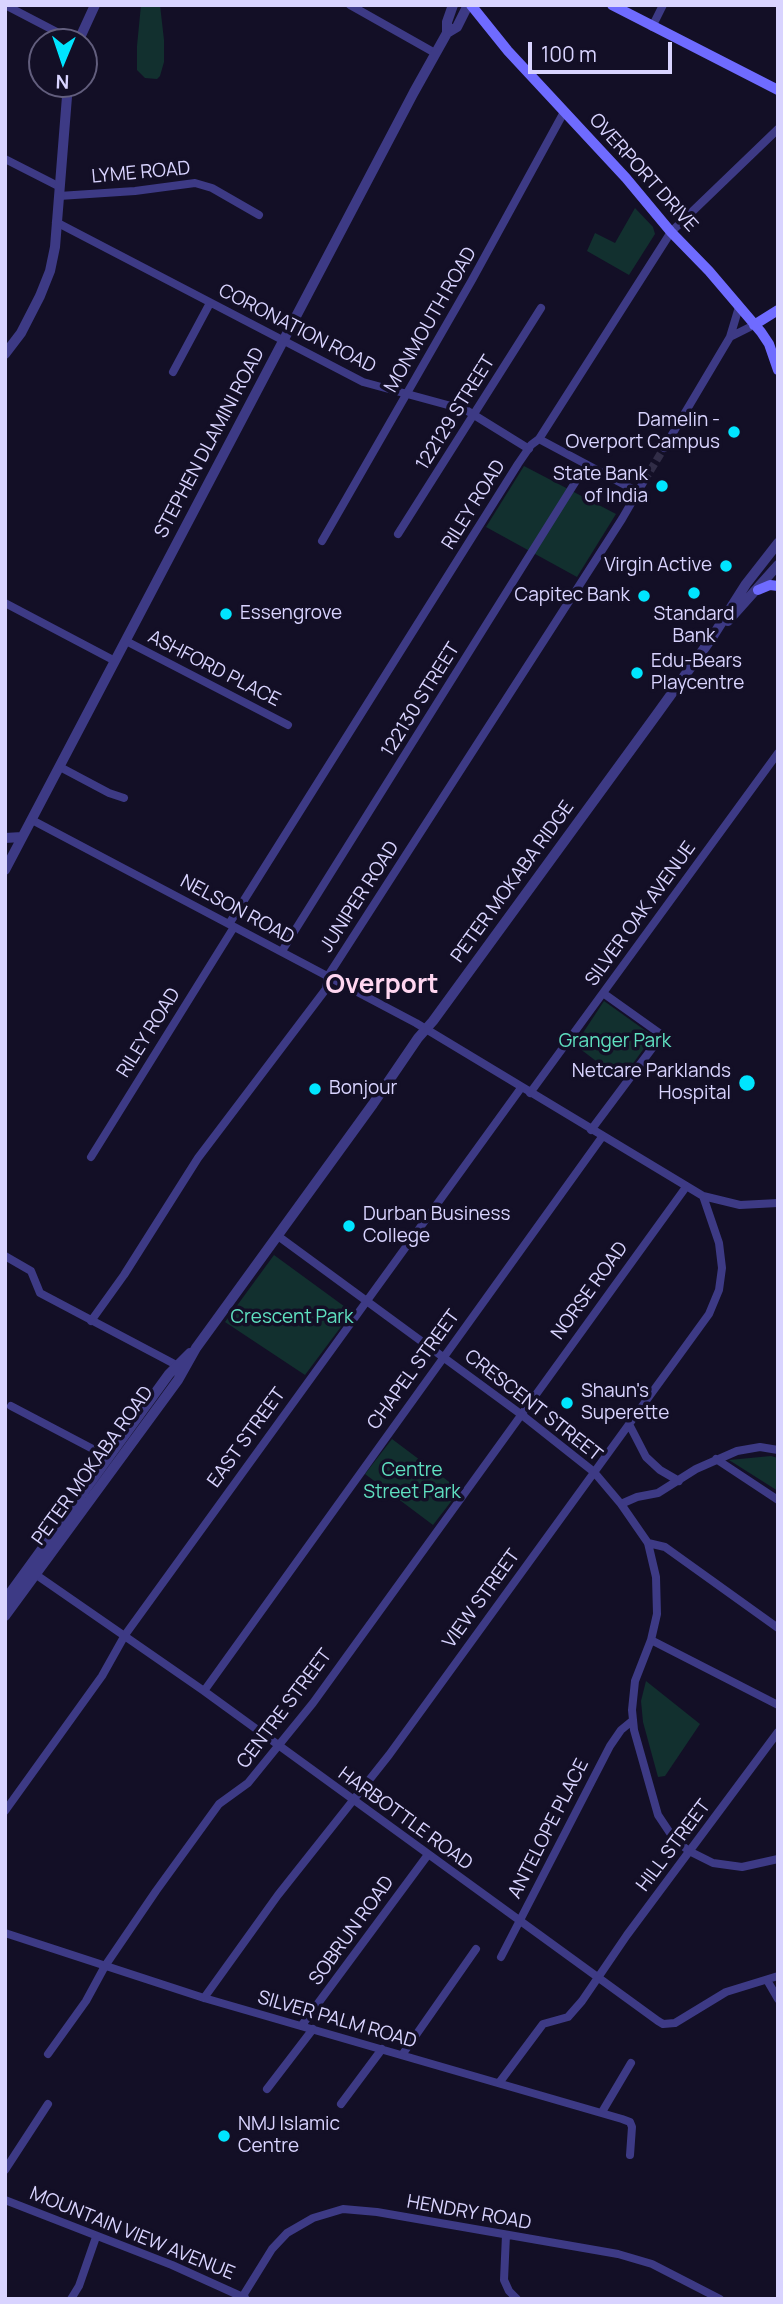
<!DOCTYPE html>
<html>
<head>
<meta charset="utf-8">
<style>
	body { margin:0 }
	#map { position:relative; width:783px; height:2304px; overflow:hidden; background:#130f26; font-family:Manrope,sans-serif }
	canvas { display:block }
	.frame { position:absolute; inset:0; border:7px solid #d9d4ff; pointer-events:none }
	.north { position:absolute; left:28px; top:28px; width:70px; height:70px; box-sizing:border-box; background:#130f26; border:2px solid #625e7d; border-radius:50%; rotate:182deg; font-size:19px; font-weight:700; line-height:28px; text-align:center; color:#d9d4ff }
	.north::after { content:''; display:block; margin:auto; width:24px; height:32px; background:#00e5ff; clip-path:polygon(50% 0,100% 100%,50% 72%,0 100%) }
	.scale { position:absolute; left:528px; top:42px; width:144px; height:32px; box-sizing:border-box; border:4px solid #d9d4ff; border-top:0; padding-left:9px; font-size:21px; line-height:24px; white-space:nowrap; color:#d9d4ff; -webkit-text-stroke:5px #130f26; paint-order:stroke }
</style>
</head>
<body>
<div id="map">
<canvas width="783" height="2304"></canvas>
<div class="frame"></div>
<div class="north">N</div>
<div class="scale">100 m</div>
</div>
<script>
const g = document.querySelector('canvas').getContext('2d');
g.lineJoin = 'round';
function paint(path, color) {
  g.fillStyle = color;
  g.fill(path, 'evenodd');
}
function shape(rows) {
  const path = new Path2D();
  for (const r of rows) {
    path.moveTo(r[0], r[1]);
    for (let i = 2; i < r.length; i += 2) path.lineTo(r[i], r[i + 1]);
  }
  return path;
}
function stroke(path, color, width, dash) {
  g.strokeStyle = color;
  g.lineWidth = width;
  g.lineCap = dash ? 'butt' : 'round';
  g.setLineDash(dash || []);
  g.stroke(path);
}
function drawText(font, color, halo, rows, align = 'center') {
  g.font = font + ' Manrope,sans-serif';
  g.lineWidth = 7;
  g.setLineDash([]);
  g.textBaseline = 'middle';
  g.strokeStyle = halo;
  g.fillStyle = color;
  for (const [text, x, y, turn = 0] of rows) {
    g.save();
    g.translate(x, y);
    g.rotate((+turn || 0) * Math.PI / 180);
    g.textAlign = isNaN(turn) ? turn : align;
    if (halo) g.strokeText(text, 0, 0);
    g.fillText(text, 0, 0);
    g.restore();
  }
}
paint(shape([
	[141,5,160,5,164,40,164,62,160,76,157,79,145,78,137,70,137,46],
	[635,208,653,227,655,234,629,275,587,251,595,233,615,243],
	[524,466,616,514,577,577,486,527],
	[604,1001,653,1036,621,1080,575,1045],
	[274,1255,352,1312,305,1375,225,1322],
	[392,1439,460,1490,433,1525,365,1474],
	[771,1456,778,1458,778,1491,729,1460],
	[646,1681,700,1724,665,1776,658,1777,643,1722,641,1701]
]), '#12302f');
stroke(shape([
	[644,481,664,448]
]), '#312d47', 8, [8, 4]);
stroke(shape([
	[5,5,76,42],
	[350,5,435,53],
	[652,27,663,5],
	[5,159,60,187],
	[59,196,135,191,195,183,212,188,259,215],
	[56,222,363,382,466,410,529,449],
	[730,337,754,325],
	[173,372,210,303],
	[539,439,638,492],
	[664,448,730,337,739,307],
	[398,534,541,308],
	[322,541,472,280,564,112],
	[5,603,115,661],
	[126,641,288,725],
	[60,767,109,793,124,798],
	[32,820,416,1023,703,1196,740,1205,778,1203],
	[229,924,518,464,531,445,539,439,671,232,778,129],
	[282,951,586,465],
	[530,1093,778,753],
	[591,1130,662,1035,603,993],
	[91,1157,234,927],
	[278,1236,522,1415,594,1472,621,1504,648,1543,656,1577,657,1614,651,1640,635,1681,632,1710,634,1730,658,1815,674,1839,689,1851,713,1863,742,1867,778,1859],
	[5,1256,31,1271,40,1293,182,1368],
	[91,1321,124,1275,198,1158,326,989,328,976,622,519,644,481],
	[11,1406,108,1457],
	[630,1426,646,1457,660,1470,679,1481],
	[716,1459,778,1500],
	[621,1504,637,1497,658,1493,696,1469,737,1451,760,1447,778,1450],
	[648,1543,665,1547,778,1628],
	[35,1574,204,1691,658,2021,663,2024,675,2023,726,1992,778,1976],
	[651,1640,778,1705],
	[204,1691,602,1137],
	[5,1811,102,1676,125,1635,521,1088],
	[5,1933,204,1998,622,2119,630,2122,632,2127,630,2155],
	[501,1957,610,1746,621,1730,632,1721],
	[767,1980,778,1999],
	[204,1998,278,1895,389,1755,709,1314,719,1290,722,1268,719,1243,703,1196],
	[302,2025,427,1856],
	[48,2054,86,2001,105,1966,156,1891,219,1804,248,1783,313,1703,686,1187],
	[402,2055,476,1949],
	[499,2083,543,2024,568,2017,582,2001,627,1935,778,1732],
	[267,2089,313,2029],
	[341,2104,382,2049],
	[602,2112,631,2063],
	[5,2170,48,2104],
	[5,2200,172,2265,245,2298],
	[506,2235,504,2280,509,2291,517,2299],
	[71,2299,79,2286,96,2237],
	[241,2299,272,2249,287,2233,313,2218,343,2209,377,2212,618,2254,652,2264,720,2299]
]), '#3d3a85', 8);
stroke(shape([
	[447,33,447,22,453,5],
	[78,42,95,5],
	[5,354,21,333,40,296,50,271,55,247,68,84],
	[728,621,778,565],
	[5,838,22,837],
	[5,870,414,92,447,33,457,27,468,5],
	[5,1600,169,1374,190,1353],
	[5,1616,178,1380,196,1348,373,1104,418,1038,433,1021,657,714,711,639,746,584,778,543]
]), '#3d3a85', 10);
stroke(shape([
	[471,5,508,51,626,178,671,232,709,271,761,332,769,344,778,370],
	[612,5,778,90],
	[754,325,778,310],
	[758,590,770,585,778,586]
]), '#6f6bff', 10);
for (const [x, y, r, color] of [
	[734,432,7,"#00e5ff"],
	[662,486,7,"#00e5ff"],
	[726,566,7,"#00e5ff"],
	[694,593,7,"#00e5ff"],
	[644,596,7,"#00e5ff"],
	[226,614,7,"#00e5ff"],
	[637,673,7,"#00e5ff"],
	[747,1083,9,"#00e5ff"],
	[315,1089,7,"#00e5ff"],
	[349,1226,7,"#00e5ff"],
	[567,1403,7,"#00e5ff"],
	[224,2136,7,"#00e5ff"]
]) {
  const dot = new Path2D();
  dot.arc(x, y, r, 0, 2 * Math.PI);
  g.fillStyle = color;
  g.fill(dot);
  stroke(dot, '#130f26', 2.5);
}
drawText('19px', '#d9d4ff', '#130f26', [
	["LYME ROAD",141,173,-5],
	["OVERPORT DRIVE",643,173,48],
	["MONMOUTH ROAD",431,320,-60],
	["CORONATION ROAD",297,329,27],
	["122129 STREET",456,413,-58],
	["STEPHEN DLAMINI ROAD",210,443,-62],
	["RILEY ROAD",474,505,-58],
	["ASHFORD PLACE",214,669,27],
	["122130 STREET",421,700,-58],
	["PETER MOKABA RIDGE",513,882,-54],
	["JUNIPER ROAD",360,897,-57],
	["NELSON ROAD",237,910,28],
	["SILVER OAK AVENUE",641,914,-54],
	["RILEY ROAD",149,1033,-58],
	["NORSE ROAD",590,1291,-54],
	["CHAPEL STREET",414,1370,-54],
	["CRESCENT STREET",533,1406,38],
	["EAST STREET",247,1438,-54],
	["PETER MOKABA ROAD",93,1466,-54],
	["VIEW STREET",482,1599,-54],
	["CENTRE STREET",285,1709,-53],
	["HARBOTTLE ROAD",405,1819,36],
	["ANTELOPE PLACE",549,1829,-63],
	["HILL STREET",674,1846,-53],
	["SOBRUN ROAD",352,1931,-54],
	["SILVER PALM ROAD",337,2020,16],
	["HENDRY ROAD",469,2213,10],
	["MOUNTAIN VIEW AVENUE",132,2234,22]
]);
drawText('19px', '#d9d4ff', '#130f26', [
	["Damelin -",720,421,"right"],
	["Overport Campus",720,443,"right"],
	["State Bank",648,475,"right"],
	["of India",648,497,"right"],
	["Virgin Active",712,566,"right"],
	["Capitec Bank",630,596,"right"],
	["Essengrove",240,614],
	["Standard",694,615,"center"],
	["Bank",694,637,"center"],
	["Edu-Bears",651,662],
	["Playcentre",651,684],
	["Netcare Parklands",731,1072,"right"],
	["Hospital",731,1094,"right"],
	["Bonjour",329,1089],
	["Durban Business",363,1215],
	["College",363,1237],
	["Shaun's",581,1392],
	["Superette",581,1414],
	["NMJ Islamic",238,2125],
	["Centre",238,2147]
], 'left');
drawText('19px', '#5fe0c0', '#130f26', [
	["Granger Park",615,1042],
	["Crescent Park",292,1318],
	["Centre",412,1471],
	["Street Park",412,1493]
]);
drawText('bold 26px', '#ffd6f0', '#130f26', [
	["Overport",382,986]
]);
</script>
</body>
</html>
